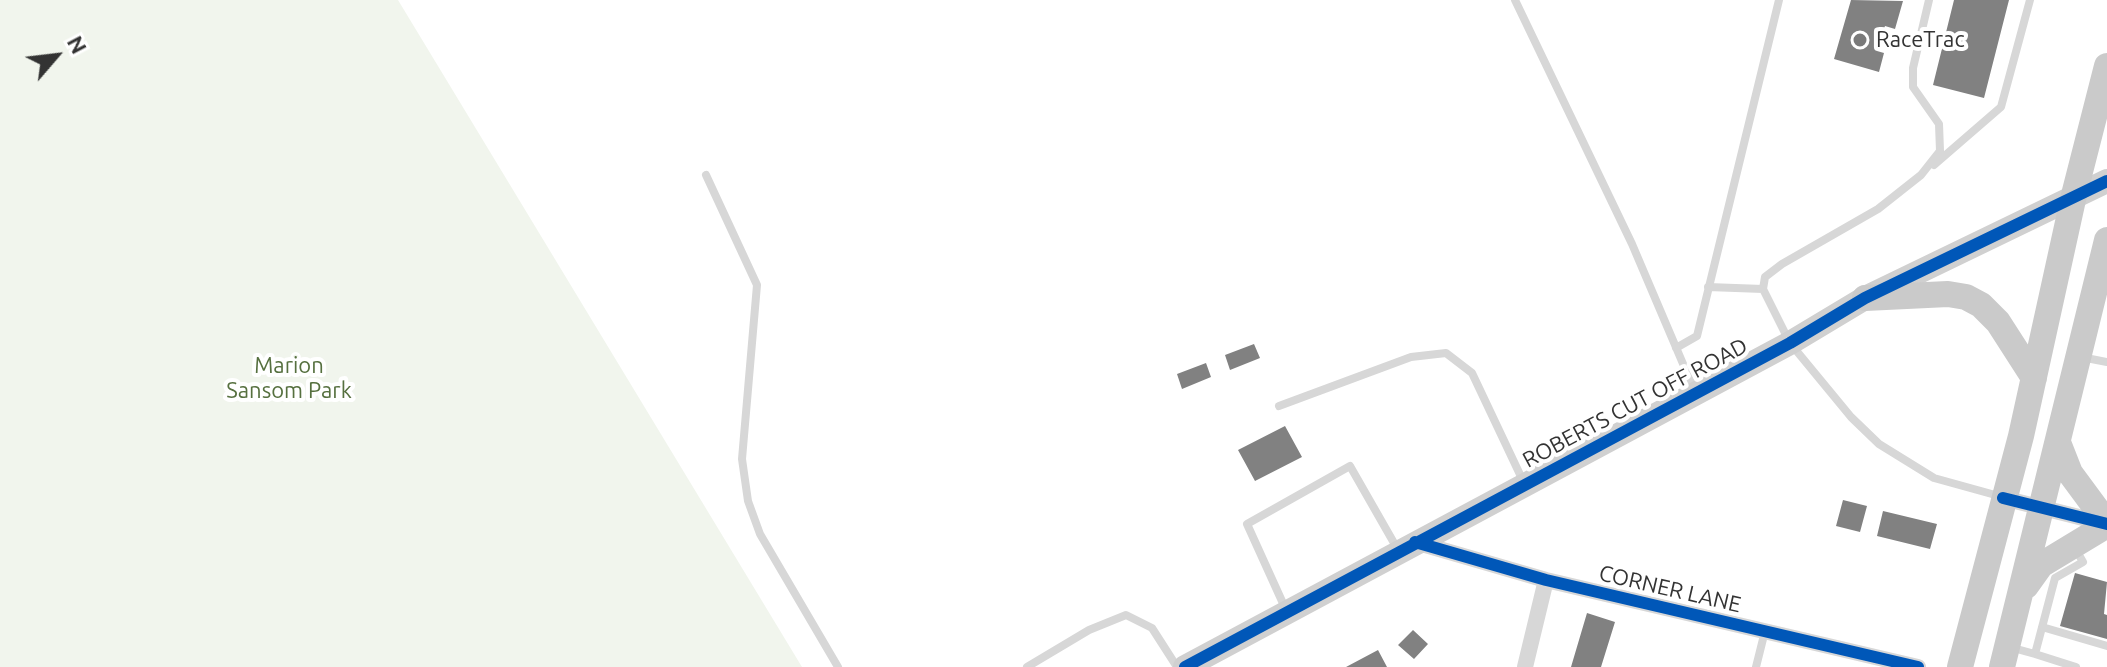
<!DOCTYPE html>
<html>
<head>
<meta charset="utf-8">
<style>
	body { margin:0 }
	#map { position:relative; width:2107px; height:667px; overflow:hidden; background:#fff; font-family:Ubuntu,sans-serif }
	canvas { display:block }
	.north { position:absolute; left:16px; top:16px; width:80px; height:80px; -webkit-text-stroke:6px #fff; paint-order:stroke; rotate:62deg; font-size:22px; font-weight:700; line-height:32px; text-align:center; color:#333 }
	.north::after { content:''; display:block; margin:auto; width:28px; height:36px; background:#333; clip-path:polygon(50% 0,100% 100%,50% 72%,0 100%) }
</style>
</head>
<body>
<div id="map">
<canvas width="2107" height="667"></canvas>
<div class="north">N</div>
</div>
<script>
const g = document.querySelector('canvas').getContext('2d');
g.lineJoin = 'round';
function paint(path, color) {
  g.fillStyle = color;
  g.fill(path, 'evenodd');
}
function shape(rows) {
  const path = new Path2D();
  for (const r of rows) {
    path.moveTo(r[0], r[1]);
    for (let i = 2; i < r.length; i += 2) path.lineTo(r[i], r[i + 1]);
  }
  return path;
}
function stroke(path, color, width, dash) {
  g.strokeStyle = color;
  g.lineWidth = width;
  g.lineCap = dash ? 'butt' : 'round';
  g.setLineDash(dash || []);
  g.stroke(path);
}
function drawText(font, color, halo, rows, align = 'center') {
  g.font = font + ' Ubuntu,sans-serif';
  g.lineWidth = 8;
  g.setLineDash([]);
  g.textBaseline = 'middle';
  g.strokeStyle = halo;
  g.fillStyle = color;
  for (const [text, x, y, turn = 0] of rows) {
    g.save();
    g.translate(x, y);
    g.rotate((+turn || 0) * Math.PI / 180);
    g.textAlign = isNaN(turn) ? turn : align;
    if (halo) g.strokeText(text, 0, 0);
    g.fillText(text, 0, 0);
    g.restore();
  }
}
paint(shape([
	[0,0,398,0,802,667,0,667]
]), '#f1f5ed');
paint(shape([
	[1851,0,1903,1,1895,29,1885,26,1877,51,1884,53,1879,72,1834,59],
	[1954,0,2009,0,1984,98,1933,85],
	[1254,344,1260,358,1230,370,1225,355],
	[1206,363,1211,377,1182,389,1177,374],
	[1285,426,1302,457,1255,481,1238,450],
	[1843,500,1867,506,1860,532,1836,526],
	[1883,511,1937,524,1930,549,1877,536],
	[2075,573,2107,582,2104,614,2107,615,2107,639,2060,626],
	[1587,613,1615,622,1601,667,1571,667],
	[1413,630,1428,644,1414,659,1398,645],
	[1378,650,1387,667,1346,667]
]), '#818181');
stroke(shape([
	[1515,0,1632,244,1695,392],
	[1929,0,1913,68,1913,87,1939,124,1940,151,1921,175,1878,209,1782,264,1765,277,1763,289,1790,343,1851,417,1879,444,1934,478,1999,496],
	[1934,165,2001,107,2030,0],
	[706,175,757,285,742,459,748,501,760,534,838,667],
	[1708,287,1763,289],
	[1676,348,1697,336,1779,0],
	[2081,357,2107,362],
	[1279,406,1411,357,1446,353,1472,373,1524,483],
	[1286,610,1247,524,1350,466,1398,550],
	[2042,627,2107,646],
	[2013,648,2035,654,2055,578,2083,562,2075,548],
	[2035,654,2076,667],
	[1027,667,1089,630,1126,615,1152,628,1177,667],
	[1756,667,1765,631]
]), '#d7d7d7', 8);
stroke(shape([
	[2003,498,2107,524],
	[1415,542,1546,580,1918,667],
	[1525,667,1546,580]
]), '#d7d7d7', 16);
stroke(shape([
	[1185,667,1790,343,1865,298,2107,181]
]), '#d0d0d0', 24);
stroke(shape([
	[1865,298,1948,294,1966,297,1981,305,1998,322,2034,378],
	[2059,445,2070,473,2107,523],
	[2026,586,2041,565,2107,525],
	[1960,667,2021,436,2074,195,2107,66],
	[2002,667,2107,240]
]), '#cacaca', 26);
stroke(shape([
	[2003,498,2107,524],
	[1415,542,1546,580,1918,667],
	[1185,667,1790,343,1865,298,2107,181]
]), '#0057b8', 12);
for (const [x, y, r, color] of [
	[1860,40,8,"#7a7a7a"]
]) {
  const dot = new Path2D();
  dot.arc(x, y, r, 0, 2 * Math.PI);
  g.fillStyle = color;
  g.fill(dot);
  stroke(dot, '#fff', 3);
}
drawText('22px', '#333', '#fff', [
	["RaceTrac",1876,40]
], 'left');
drawText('22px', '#56703f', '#fff', [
	["Marion",289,366],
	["Sansom Park",289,391]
]);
drawText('22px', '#333', '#fff', [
	["ROBERTS CUT OFF ROAD",1635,403,-28],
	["CORNER LANE",1670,589,13]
]);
</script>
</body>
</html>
